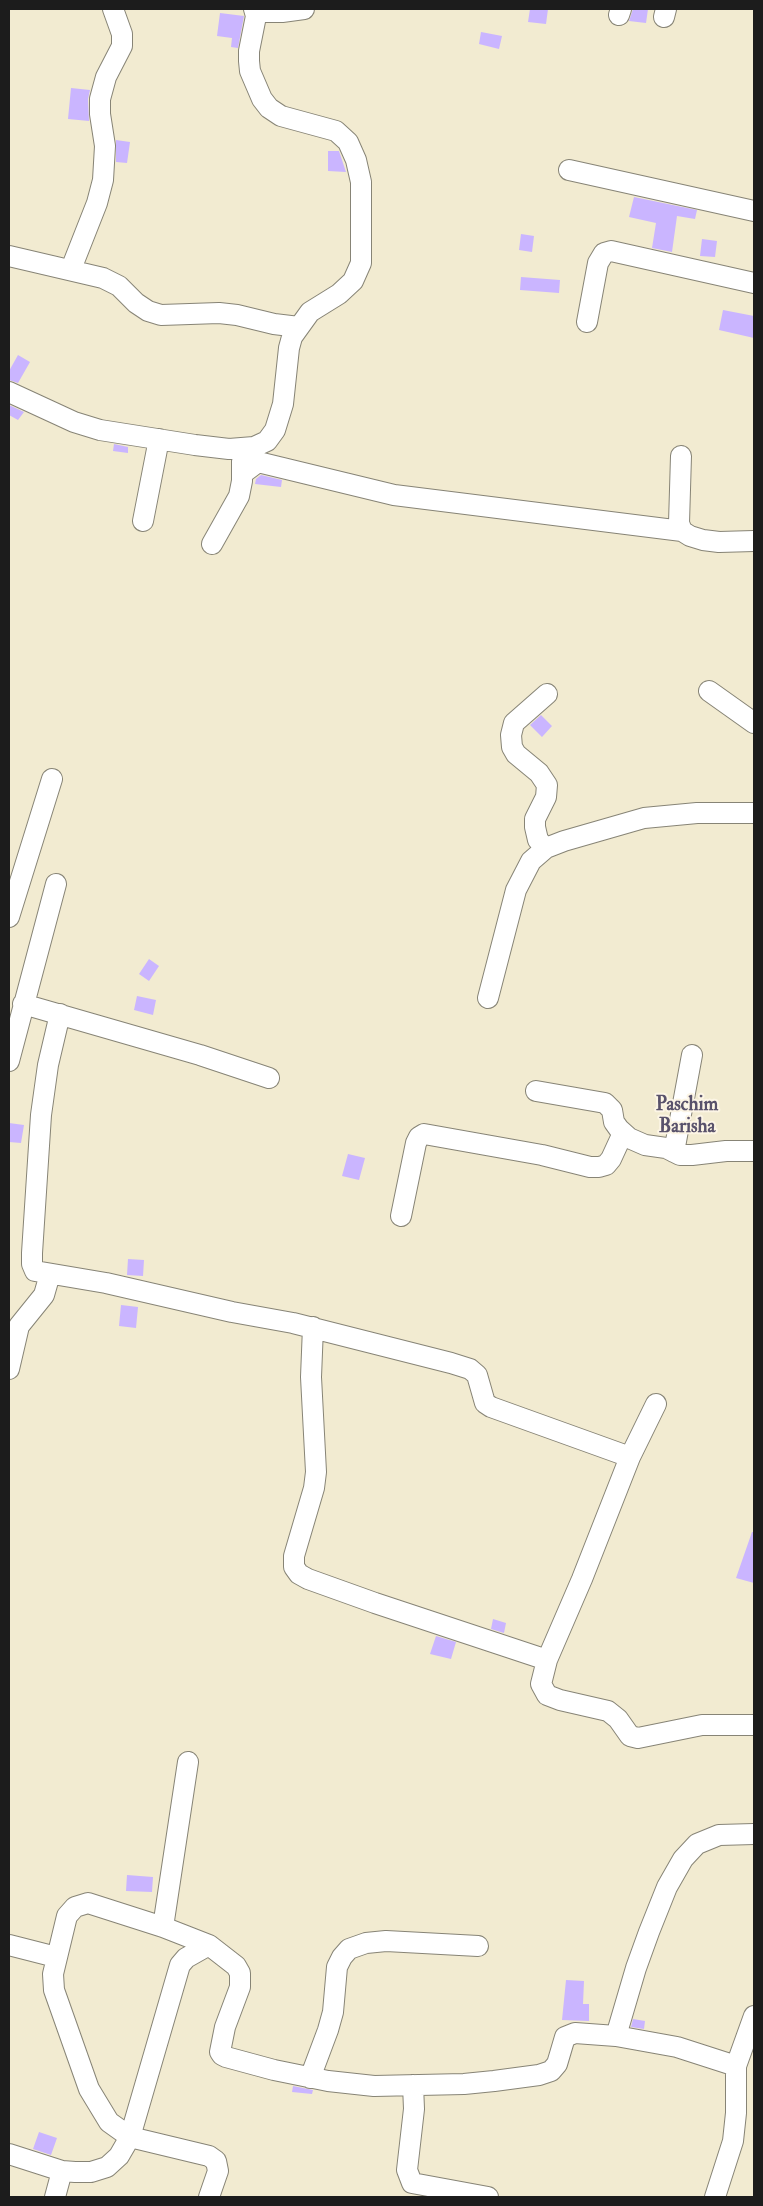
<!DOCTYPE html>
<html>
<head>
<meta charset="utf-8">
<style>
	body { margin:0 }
	#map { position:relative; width:763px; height:2206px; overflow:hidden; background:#f2ebd1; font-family:"IM FELL Double Pica",serif }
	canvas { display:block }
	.frame { position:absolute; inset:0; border:10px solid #1c1c1c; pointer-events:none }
</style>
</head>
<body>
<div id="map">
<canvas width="763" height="2206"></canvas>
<div class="frame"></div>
</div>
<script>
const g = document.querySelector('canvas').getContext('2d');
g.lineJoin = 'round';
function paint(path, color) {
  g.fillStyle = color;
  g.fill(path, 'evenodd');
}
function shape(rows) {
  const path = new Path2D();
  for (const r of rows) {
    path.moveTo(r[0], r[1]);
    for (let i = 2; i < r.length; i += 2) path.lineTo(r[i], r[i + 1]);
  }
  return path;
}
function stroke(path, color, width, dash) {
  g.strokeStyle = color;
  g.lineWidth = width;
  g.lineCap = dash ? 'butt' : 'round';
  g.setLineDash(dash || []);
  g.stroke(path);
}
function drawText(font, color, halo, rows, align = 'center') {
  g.font = font + ' "IM FELL Double Pica",serif';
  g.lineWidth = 4;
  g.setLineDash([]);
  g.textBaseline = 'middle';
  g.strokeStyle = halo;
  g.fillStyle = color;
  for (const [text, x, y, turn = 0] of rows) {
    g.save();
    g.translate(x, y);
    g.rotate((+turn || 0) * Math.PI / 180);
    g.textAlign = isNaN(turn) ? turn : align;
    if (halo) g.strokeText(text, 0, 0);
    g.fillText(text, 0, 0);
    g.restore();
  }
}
paint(shape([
	[530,9,548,9,546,24,528,22],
	[633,9,648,9,646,23,629,21],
	[220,13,244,16,238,48,231,47,232,38,217,36],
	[481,32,502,36,499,49,479,44],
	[71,88,90,90,88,99,89,121,68,119],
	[116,140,130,142,127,163,116,162],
	[328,151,339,151,346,172,328,171],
	[634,197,697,210,695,219,677,216,672,252,652,248,656,223,629,217],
	[521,234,534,236,532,252,519,250],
	[702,239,717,241,715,257,700,256],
	[521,277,560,280,559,293,520,290],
	[723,310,754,316,754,338,719,330],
	[18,355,30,362,18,383,9,380,9,371],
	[9,405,24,412,18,420,9,415],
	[114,444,128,447,128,453,113,451],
	[261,475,282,480,281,487,255,484,256,479],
	[541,715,552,726,542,737,530,725],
	[149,959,159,966,149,981,139,974],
	[137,996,156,1000,153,1015,134,1010],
	[9,1123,24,1125,21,1143,9,1142],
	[348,1154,365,1158,359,1180,342,1176],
	[128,1259,144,1260,143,1276,127,1275],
	[121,1305,138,1307,136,1328,119,1326],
	[752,1532,754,1532,754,1583,736,1578],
	[493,1619,506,1623,504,1633,491,1629],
	[436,1636,456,1642,451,1659,430,1654],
	[127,1875,153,1877,152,1892,126,1891],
	[566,1980,584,1981,583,2004,589,2004,589,2021,562,2020],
	[633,2019,645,2021,644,2029,631,2027],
	[293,2086,313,2090,312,2094,292,2092],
	[39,2132,57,2138,51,2155,33,2149]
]), '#cab5ff');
const minor = shape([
	[256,12,282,12,304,9],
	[619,15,621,9],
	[664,17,666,9],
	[569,170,754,211],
	[9,256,103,278,119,286,136,303,148,311,161,315,219,313,237,315,274,324,299,327],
	[71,269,97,203,103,180,105,146,100,114,100,99,106,77,122,46,122,34,113,9],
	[587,322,598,263,604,253,611,251,754,283],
	[9,392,74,422,100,430,195,445,229,449,254,447,267,441,275,430,283,404,289,348,292,337,310,312,339,294,353,281,361,263,361,182,356,160,348,142,336,131,281,116,269,108,262,99,250,71,249,61,249,51,256,16,254,9],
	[681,456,679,523,682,531,690,536,703,540,719,542,754,541],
	[242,474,258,462,394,495,682,531],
	[143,521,159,439],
	[212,544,239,496,242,481,242,461],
	[709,691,754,723],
	[546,848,538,840,535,827,535,819,546,797,547,785,539,773,516,754,512,747,511,735,514,723,547,694],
	[9,917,52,779],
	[488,998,516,890,531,861,546,848,564,841,644,818,697,813,754,813],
	[23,1004,200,1055,269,1078],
	[60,1014,48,1065,41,1115,32,1253,32,1264,35,1271,106,1283,232,1312,293,1323,451,1363,470,1369,477,1375,485,1403,491,1407,630,1457],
	[9,1061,56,884],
	[536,1091,605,1103,612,1110,614,1122,619,1129,629,1138,645,1145,666,1148,680,1155,692,1155,726,1151,754,1151],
	[674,1152,692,1055],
	[401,1216,416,1143,419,1137,424,1134,542,1155,590,1167,599,1167,606,1165,611,1159,623,1133],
	[313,1327,311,1377,316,1472,314,1488,294,1556,294,1567,299,1574,308,1579,375,1603,547,1660],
	[9,1369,19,1326,44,1295,50,1274],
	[656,1404,630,1457,582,1579,547,1660,541,1684,547,1695,560,1700,608,1711,618,1719,630,1736,638,1738,702,1725,754,1725],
	[163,1927,188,1762],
	[9,1945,56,1957],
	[616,2036,636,1968,649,1932,667,1887,683,1859,697,1844,719,1835,754,1834],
	[310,2078,328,2030,333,2012,337,1967,342,1957,349,1949,366,1943,386,1941,478,1946],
	[413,2085,414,2109,407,2170,412,2183,488,2197],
	[9,2154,62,2171,75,2172,91,2172,107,2167,119,2156,130,2137,180,1965,186,1958,209,1945],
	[55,2197,62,2171],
	[209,2197,218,2171,216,2161,209,2156,130,2137,109,2122,89,2089,54,1990,53,1974,67,1916,75,1907,88,1903,163,1927,209,1945,236,1966,240,1973,240,1987,225,2027,220,2052,222,2055,226,2057,274,2070,328,2081,374,2086,464,2084,494,2081,539,2075,551,2071,557,2064,565,2037,575,2033,616,2036,677,2047,736,2066],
	[715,2197,733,2141,736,2113,736,2066,754,2016]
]);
stroke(minor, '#878476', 22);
stroke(minor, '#fff', 20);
drawText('bold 19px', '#59526b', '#fcf5e5', [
	["Paschim",687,1106],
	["Barisha",687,1128]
]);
</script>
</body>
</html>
